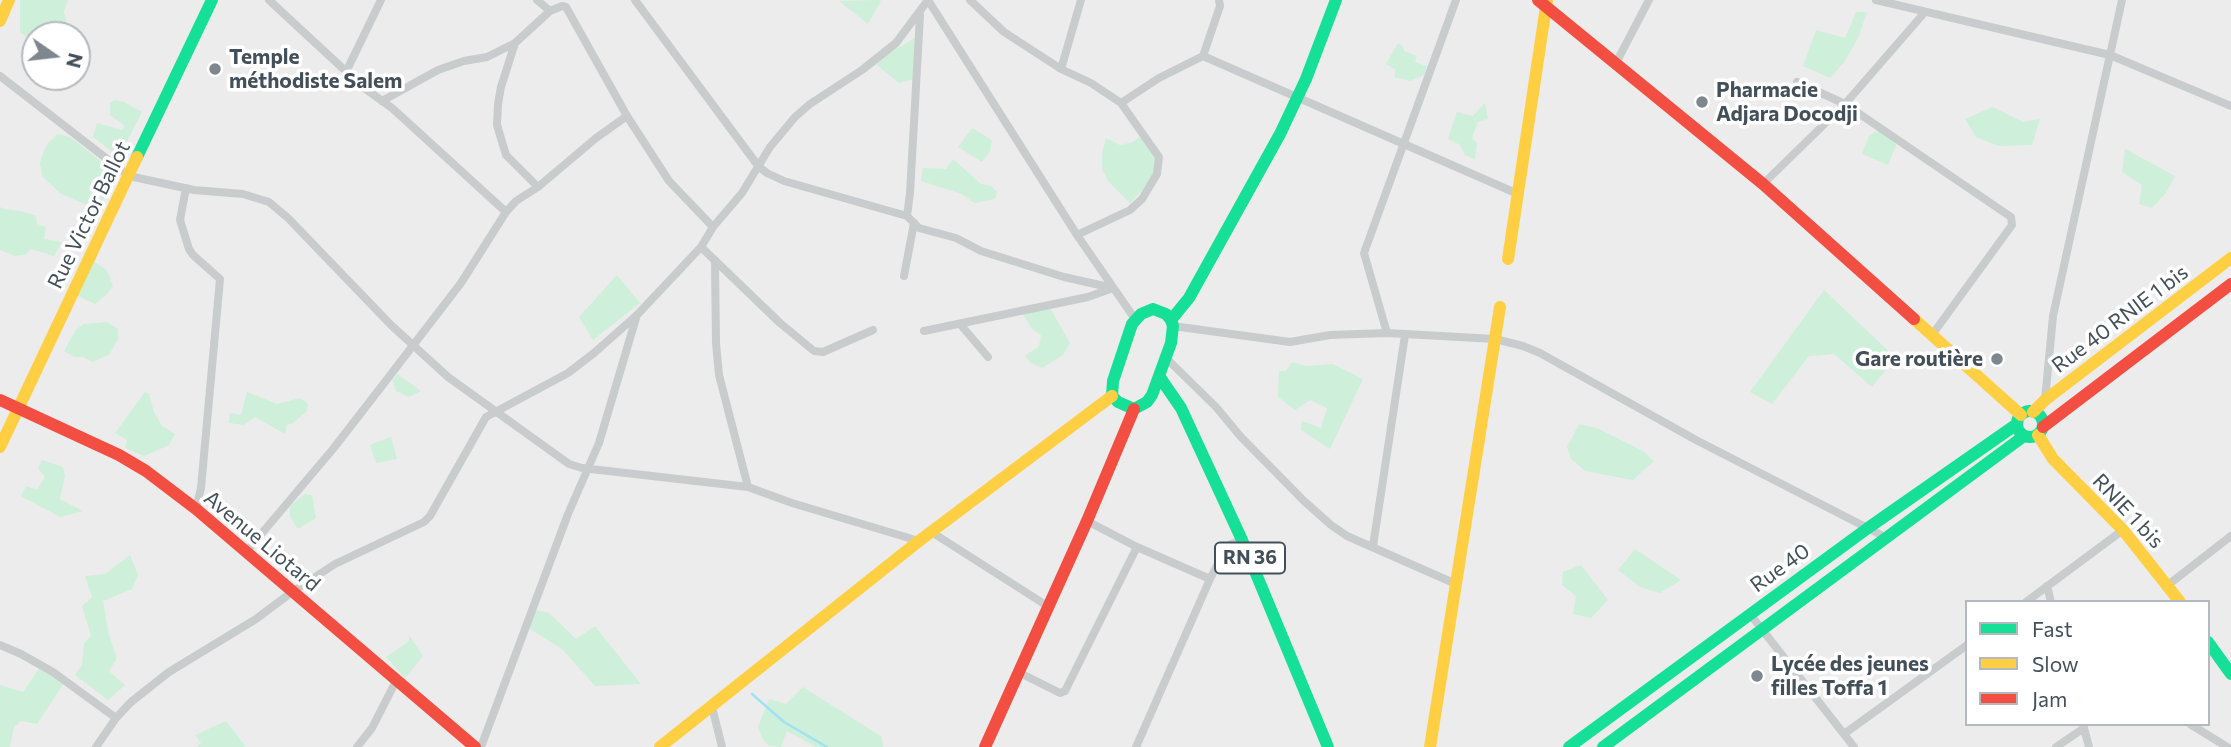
<!DOCTYPE html>
<html>
<head>
<meta charset="utf-8">
<style>
	body { margin:0 }
	#map { position:relative; width:2231px; height:747px; overflow:hidden; background:#edecec; font-family:Commissioner,sans-serif }
	canvas { display:block }
	.legend { position:absolute; left:1965px; top:600px; width:245px; height:126px; box-sizing:border-box; background:#fff; border:2px solid #b4b9bd; margin:0; padding:9px 12px; list-style:none; font-size:21px; color:#43505a }
	.legend li { display:flex; align-items:center; gap:14px; height:35px }
	.legend b { width:35px; border:2px solid #b4b9bd }
	.north { position:absolute; left:21px; top:21px; width:70px; height:70px; box-sizing:border-box; background:#fff; border:2px solid #b4b9bd; border-radius:50%; rotate:104deg; font-size:19px; font-weight:700; line-height:28px; text-align:center; color:#43505a }
	.north::after { content:''; display:block; margin:auto; width:24px; height:32px; background:#7e878d; clip-path:polygon(50% 0,100% 100%,50% 72%,0 100%) }
</style>
</head>
<body>
<div id="map">
<canvas width="2231" height="747"></canvas>
<ul class="legend">
<li><b style="height:9px;background:#16e098"></b>Fast</li>
<li><b style="height:9px;background:#ffcf43"></b>Slow</li>
<li><b style="height:9px;background:#f24e42"></b>Jam</li>
</ul>
<div class="north">N</div>
</div>
<script>
const g = document.querySelector('canvas').getContext('2d');
g.lineJoin = 'round';
function paint(path, color) {
  g.fillStyle = color;
  g.fill(path, 'evenodd');
}
function shape(rows) {
  const path = new Path2D();
  for (const r of rows) {
    if (r.length === 3) {
      path.moveTo(r[0] + r[2], r[1]);
      path.arc(r[0], r[1], r[2], 0, 2 * Math.PI);
      continue;
    }
    path.moveTo(r[0], r[1]);
    for (let i = 2; i < r.length; i += 2) path.lineTo(r[i], r[i + 1]);
  }
  return path;
}
function stroke(path, color, width, dash) {
  g.strokeStyle = color;
  g.lineWidth = width;
  g.lineCap = dash ? 'butt' : 'round';
  g.setLineDash(dash || []);
  g.stroke(path);
}
function drawText(font, color, halo, rows, align = 'center') {
  g.font = font + ' Commissioner,sans-serif';
  g.lineWidth = 7;
  g.setLineDash([]);
  g.textBaseline = 'middle';
  g.strokeStyle = halo;
  g.fillStyle = color;
  for (const [text, x, y, turn = 0] of rows) {
    g.save();
    g.translate(x, y);
    g.rotate((+turn || 0) * Math.PI / 180);
    g.textAlign = isNaN(turn) ? turn : align;
    if (halo) g.strokeText(text, 0, 0);
    g.fillText(text, 0, 0);
    g.restore();
  }
}
paint(shape([
	[20,0,68,0,64,12,68,29,62,35,35,35,35,43,20,32],
	[879,0,881,1,868,24,839,1],
	[1856,12,1867,12,1859,36,1845,61,1830,78,1803,66,1816,30,1845,38],
	[919,36,917,78,899,83,873,62],
	[1398,43,1403,47,1404,51,1417,56,1415,62,1427,66,1424,75,1410,81,1394,77,1396,70,1386,64],
	[114,100,124,102,142,112,119,157,93,137,97,123,122,130,125,126,110,115,110,103],
	[1485,103,1488,119,1478,122,1472,138,1477,143,1475,160,1465,155,1460,145,1448,139,1457,112,1473,116],
	[1993,107,2023,122,2040,119,2032,145,1998,146,1976,137,1965,119],
	[972,128,992,140,990,151,982,162,958,147],
	[1883,131,1897,143,1888,165,1862,154,1869,136,1875,132],
	[58,134,70,137,112,170,102,203,95,208,61,194,42,176,40,163,43,153,48,143],
	[1143,135,1160,165,1145,187,1130,203,1108,181,1102,169,1102,153,1106,138,1120,145,1133,142],
	[2125,149,2175,176,2166,193,2152,208,2139,204,2142,185,2122,172],
	[953,159,981,184,991,186,997,192,995,199,974,203,962,194,921,181,923,168,946,169],
	[0,207,4,209,22,211,36,216,37,224,46,227,44,239,62,242,54,256,31,249,25,255,15,256,0,250],
	[93,261,107,270,113,286,107,294,95,304,76,295],
	[617,275,640,303,593,340,579,317],
	[1824,290,1896,358,1872,387,1834,354,1809,356,1772,404,1750,392],
	[1048,304,1070,343,1063,355,1042,368,1031,363,1025,356,1039,346,1041,335,1032,329,1021,311],
	[107,322,118,329,118,339,109,355,92,362,83,357,74,357,64,351,76,330,83,324],
	[1292,362,1306,366,1333,364,1363,379,1330,449,1301,430,1302,421,1321,428,1327,408,1310,400,1295,410,1278,397,1279,371,1286,371],
	[397,374,421,391,409,397,396,391,393,381],
	[145,392,149,394,154,412,162,426,175,434,169,445,144,456,125,448,127,440,115,433],
	[247,392,277,404,300,398,308,404,307,411,293,423,287,425,285,434,255,417,244,425,229,423,230,413,241,415],
	[1579,424,1597,428,1643,451,1654,461,1633,480,1585,471,1571,459,1567,447],
	[391,437,397,459,376,463,370,445],
	[42,460,63,467,65,476,60,499,83,511,60,517,21,496,26,486,37,490,45,477,38,468],
	[305,494,312,495,316,518,298,529,290,517,290,506],
	[1635,549,1681,580,1660,593,1640,587,1618,570],
	[130,555,138,575,132,589,103,601,109,635,117,658,109,671,125,685,108,700,75,675,82,665,84,643,91,636,82,606,92,597,85,576,105,574],
	[1581,565,1608,600,1591,618,1573,614,1576,596,1562,585,1563,572],
	[532,609,549,613,576,639,595,626,641,684,595,686,562,649,527,627],
	[409,635,423,656,405,678,386,657,409,641],
	[40,667,64,683,37,724,21,721,14,727,10,747,0,747,0,685,23,692],
	[803,687,882,737,883,747,816,747,787,731,781,747,769,746,762,738,758,727,769,699,786,704],
	[226,721,246,747,196,747,201,743,195,735]
]), '#ceefd9');
stroke(shape([
	[752,694,784,722,827,747]
]), '#9fe2f0', 2.5);
stroke(shape([
	[269,0,364,88,392,108,506,212],
	[537,0,550,11],
	[635,0,759,167,767,173,784,181,907,216,919,228,956,238,981,251,1064,277,1113,288],
	[928,0,1077,235,1135,319],
	[970,0,1004,32,1061,69,1091,83,1121,103,1159,157,1157,174,1142,199,1130,210,1077,235],
	[1876,0,2110,55,2231,106],
	[515,43,501,87,498,104,497,125,506,155,538,187],
	[1203,56,1518,194],
	[1616,63,1649,0],
	[1061,69,1081,0],
	[346,72,381,0],
	[0,76,129,176,194,190,243,194,269,202,288,218,391,325,448,377,569,464,582,468,748,487,792,503,919,541],
	[1797,82,1845,104,2011,217,2012,225,1932,335],
	[382,101,438,70,464,61,487,57,515,43,550,11,562,6,566,7,627,116,669,181,713,227],
	[1121,103,1159,78,1203,56,1220,6,1219,0],
	[1763,184,1845,104,1925,12],
	[186,188,180,220,189,249,193,255,220,279,201,488,196,509],
	[907,216,910,193,920,15],
	[701,247,780,323,814,351,823,352,873,330],
	[715,262,716,343,719,375,748,487],
	[904,276,914,223],
	[960,324,988,357],
	[1173,326,1290,342,1330,335,1387,333,1495,339,1523,346,1540,353,1696,440,1887,538],
	[924,331,1088,297,1113,288],
	[1387,333,1364,253,1456,0],
	[1166,358,1216,407,1241,437,1304,501,1331,525,1347,536,1456,584],
	[2045,400,2053,316,2122,0],
	[1087,521,1137,547,1210,579],
	[933,533,1049,607],
	[1373,546,1405,335],
	[246,552,333,449,378,391,461,283,506,212,516,201,538,187,596,138,627,116],
	[2168,585,2231,536],
	[2047,586,2051,602],
	[2026,602,2123,530],
	[1750,614,1854,747],
	[0,645,21,654,53,672,116,718],
	[1018,672,1060,693,1065,691,1137,547],
	[712,707,722,747],
	[2083,724,2089,747],
	[2190,724,2227,747],
	[1844,734,1967,645],
	[96,747,116,718,131,702,169,672,256,619,292,592,335,564,424,522,430,516,486,417,568,373,594,353,637,315,701,247,713,227,742,193,770,147,795,117,810,104,862,70,896,43,928,0],
	[357,747,372,728,397,679],
	[481,747,568,514,599,443,636,318],
	[1136,747,1210,579,1225,550,1231,544,1242,540],
	[2056,747,2084,728]
]), '#c8cccd', 8);
stroke(shape([
	[137,157,212,0],
	[1153,309,1166,314,1171,320,1173,326,1171,343,1152,395,1147,402,1134,409,1118,402,1112,396,1113,381,1132,324,1141,314,1153,309],
	[1171,320,1189,298,1280,134,1306,79,1336,0],
	[1159,376,1181,408,1242,540,1328,747],
	[2030,424,13],
	[2208,642,2231,674],
	[1569,747,1868,528,2017,424],
	[1603,747,2024,436]
]), '#16e098', 12);
stroke(shape([
	[0,21,9,0],
	[1508,259,1547,0],
	[1914,319,2021,415],
	[2033,412,2045,400,2231,258],
	[2038,435,2053,459,2123,530,2180,602],
	[0,447,137,157],
	[660,747,919,541,1112,396],
	[1430,747,1500,307]
]), '#ffcf43', 12);
stroke(shape([
	[1538,0,1763,184,1914,319],
	[0,400,119,455,146,471,196,509,475,747],
	[2043,427,2231,284],
	[985,747,1087,521,1134,409]
]), '#f24e42', 12);
for (const [x, y, r, color] of [
	[215,69,7,"#7e878d"],
	[1702,102,7,"#7e878d"],
	[1997,359,7,"#7e878d"],
	[1757,676,7,"#7e878d"]
]) {
  const dot = new Path2D();
  dot.arc(x, y, r, 0, 2 * Math.PI);
  g.fillStyle = color;
  g.fill(dot);
  stroke(dot, '#fff', 2.5);
}
for (const [x, y, w] of [
	[1250,558,70]
]) {
  const box = new Path2D();
  box.roundRect(x - w / 2, y - 15.5, w, 31, 5);
  g.fillStyle = '#fff';
  g.fill(box);
  stroke(box, '#43505a', 2);
}
drawText('bold 19px', '#43505a', null, [
	["RN 36",1250,558]
]);
drawText('bold 21px', '#43505a', '#fff', [
	["Temple",229,57],
	["méthodiste Salem",229,81],
	["Pharmacie",1716,90],
	["Adjara Docodji",1716,114],
	["Gare routière",1983,359,"right"],
	["Lycée des jeunes",1771,664],
	["filles Toffa 1",1771,688]
], 'left');
drawText('21px', '#43505a', '#fff', [
	["Rue Victor Ballot",89,215,-64],
	["Rue 40 RNIE 1 bis",2120,319,-37],
	["RNIE 1 bis",2128,511,47],
	["Avenue Liotard",262,541,40],
	["Rue 40",1780,568,-36]
]);
</script>
</body>
</html>
